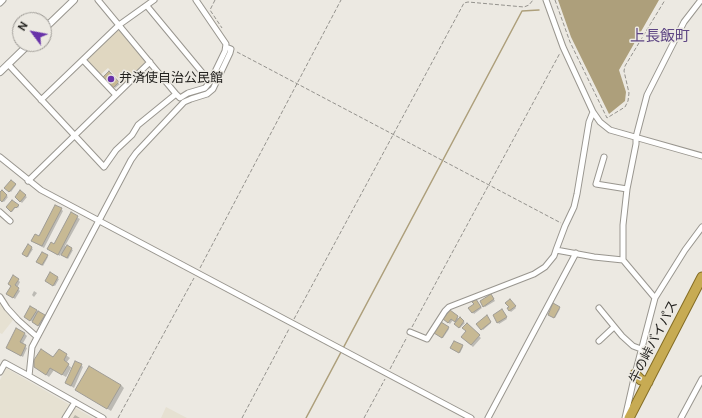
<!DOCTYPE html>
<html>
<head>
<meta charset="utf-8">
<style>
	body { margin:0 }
	#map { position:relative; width:702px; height:418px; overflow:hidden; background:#ece9e2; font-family:"DM Sans",sans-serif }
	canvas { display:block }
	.north { position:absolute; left:12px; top:12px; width:40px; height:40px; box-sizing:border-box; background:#ece9e2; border:1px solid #9c9994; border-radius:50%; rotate:302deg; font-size:11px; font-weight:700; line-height:16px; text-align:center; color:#23221f }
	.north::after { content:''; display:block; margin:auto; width:14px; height:18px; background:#6832a9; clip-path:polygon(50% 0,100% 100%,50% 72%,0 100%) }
</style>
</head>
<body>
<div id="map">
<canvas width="702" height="418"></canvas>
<div class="north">N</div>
</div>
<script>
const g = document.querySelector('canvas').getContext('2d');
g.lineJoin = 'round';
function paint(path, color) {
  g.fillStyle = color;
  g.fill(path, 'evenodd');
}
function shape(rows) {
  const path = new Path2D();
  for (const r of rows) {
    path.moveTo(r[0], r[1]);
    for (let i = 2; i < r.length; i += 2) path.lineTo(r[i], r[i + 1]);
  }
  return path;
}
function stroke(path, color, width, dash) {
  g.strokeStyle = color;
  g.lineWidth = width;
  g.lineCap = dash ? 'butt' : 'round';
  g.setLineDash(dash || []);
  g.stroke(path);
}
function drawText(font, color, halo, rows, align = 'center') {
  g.font = font + ' "DM Sans","Noto Sans JP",sans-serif';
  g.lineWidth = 3;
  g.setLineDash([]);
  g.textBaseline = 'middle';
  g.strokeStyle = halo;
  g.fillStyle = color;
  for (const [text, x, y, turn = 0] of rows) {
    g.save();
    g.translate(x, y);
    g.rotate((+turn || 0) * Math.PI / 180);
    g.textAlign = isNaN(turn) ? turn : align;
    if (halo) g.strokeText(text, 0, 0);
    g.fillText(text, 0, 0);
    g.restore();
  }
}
paint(shape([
	[0,303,3,308,13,320,2,334,0,333],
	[6,368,93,418,0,418,0,380],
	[166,407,187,418,161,418]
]), '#e6e1d2');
paint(shape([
	[117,31,120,31,145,60,145,63,123,84,108,68,100,75,88,61,88,58]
]), '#e0d7c1');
paint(shape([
	[558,0,659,0,619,70,626,92,625,101,609,114,571,37]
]), '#ad9f7b');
paint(shape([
	[109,72,120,84,115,88,104,77],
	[11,181,16,185,11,192,6,188],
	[2,192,8,197,4,202,0,199,0,194],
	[20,192,27,197,22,203,16,197],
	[18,205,19,206,18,208,16,207,12,212,7,207],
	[61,209,63,211,44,248,35,243,33,241,39,237],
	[71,214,80,219,65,246,73,250,68,259,61,254,60,256,51,251],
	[28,246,33,249,28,257,25,255],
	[47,256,48,257,43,266,38,263],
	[50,274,59,279,55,286,47,282],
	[18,280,20,282,17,288,20,291,15,299,10,295,12,287],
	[34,291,37,293,34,297,32,295],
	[492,296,495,301,485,307,484,306],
	[510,300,516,308,511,312,508,309,510,307],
	[477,302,482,308,474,314,470,308],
	[559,308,560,309,555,318,550,315],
	[36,311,45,317,40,326,25,317],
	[450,312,465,323,460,328,453,320,450,324,444,319],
	[503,312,507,319,499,324,494,315],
	[487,317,491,323,483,330,478,324],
	[467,325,481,338,473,347,462,337,467,331],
	[448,327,449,329,443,338,437,334],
	[25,334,27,336,22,345,27,348,23,357,7,348],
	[462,346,463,347,460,353,452,349],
	[59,350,70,358,66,363,73,369,81,365,83,367,74,388,66,383,73,369,71,368,66,377,54,370,49,377,35,367,54,359],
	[121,385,124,388,111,411,76,389],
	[75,415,80,418,73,418]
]), '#0003');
stroke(shape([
	[306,418,522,11,539,10]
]), '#ad9f7b', 1.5);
const building = shape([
	[109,71,119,82,113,88,103,77,109,71],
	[11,180,16,184,9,192,4,188,11,180],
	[2,190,7,195,2,202,0,200,0,192,2,190],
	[20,190,26,195,20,202,15,197,20,190],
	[12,200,19,205,16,208,15,207,11,212,6,207,12,200],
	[55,205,62,208,42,246,31,241,35,234,39,236,55,205],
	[71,212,78,216,58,255,47,249,51,242,54,244,71,212],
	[28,244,32,247,27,257,22,254,28,244],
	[67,245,72,248,67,258,61,255,67,245],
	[42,252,48,255,42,265,36,262,42,252],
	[50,272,58,277,53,286,45,281,50,272],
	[13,275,19,279,15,285,19,288,13,298,6,294,11,286,8,284,13,275],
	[491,294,494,299,483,307,480,301,491,294],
	[476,299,481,307,472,313,468,308,474,304,472,302,476,299],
	[510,299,516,306,509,311,507,308,509,307,505,303,510,299],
	[553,303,560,307,554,318,548,315,553,303],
	[30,306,37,310,30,321,24,317,30,306],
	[502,309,507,317,497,323,493,315,502,309],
	[450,310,458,316,455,322,451,319,448,323,443,319,450,310],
	[38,311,45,315,38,326,32,322,38,311],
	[487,315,491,322,481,330,476,324,487,315],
	[460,317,464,321,459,328,454,324,460,317],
	[441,322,449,327,442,338,434,333,441,322],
	[467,323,480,335,471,345,461,337,466,331,462,328,467,323],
	[16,328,25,333,20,342,26,345,21,356,6,348,16,328],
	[454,341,463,345,459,353,450,348,454,341],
	[41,349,53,357,59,349,67,354,64,360,69,364,62,375,50,368,46,375,34,367,34,360,41,349],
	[75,361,82,364,71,386,65,383,75,361],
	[89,366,121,385,107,409,75,390,89,366]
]);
paint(building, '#c7b994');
stroke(building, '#9f9c95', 1);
const minor = shape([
	[98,0,176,94],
	[546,0,563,47,593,112,600,122,610,130,702,156],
	[0,3,3,0],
	[147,6,210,82],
	[83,60,116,95],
	[8,64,104,167,116,150,132,135,138,125,176,94,180,98,188,93,205,88,210,82,225,51,226,44,196,0],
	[41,100,119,25,154,0],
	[593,112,589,122,577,194,574,207,565,226,556,250,594,257,623,260],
	[0,157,41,190,471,418],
	[604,157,596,184,627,189],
	[28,181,150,62],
	[0,212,10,221],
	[0,297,7,308,18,320,36,336],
	[655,298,623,260,623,225,627,189,636,144,636,137,647,95,684,22,701,0],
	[599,308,622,336,633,346,641,349],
	[410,332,427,339,445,311,449,307,534,274,545,267,554,256,556,250],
	[599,341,614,327],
	[0,372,5,363,29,376],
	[65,418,75,402],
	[103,418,29,376,32,347,131,160,136,153,184,102,191,99,207,94,213,89,230,53,231,49,226,47],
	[488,418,576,253],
	[625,418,635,374,655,298,685,250,702,227],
	[681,418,702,379]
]);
const tertiary = shape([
	[44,29,74,0],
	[0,72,29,44]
]);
const trunk = shape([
	[635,374,641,380,648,382],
	[629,418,702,277]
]);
stroke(minor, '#99968f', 7);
stroke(tertiary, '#99968f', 8);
stroke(trunk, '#846d25', 11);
stroke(shape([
	[215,0,210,10,222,28],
	[555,0,570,42,607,118,625,107,628,101,629,93,624,71,625,66,665,0],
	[237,52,561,223],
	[200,268,341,0],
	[294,319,464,3,468,2,524,7,529,5,533,0],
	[412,327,560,53],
	[390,369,407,337],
	[118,418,194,278],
	[242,418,289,329],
	[364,418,385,379]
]), '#94928d', 1, [4, 2]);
stroke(minor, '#fff', 5);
stroke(tertiary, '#fff', 6);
stroke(trunk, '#c7ab53', 9);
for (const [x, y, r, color] of [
	[111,79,4,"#6832a9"]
]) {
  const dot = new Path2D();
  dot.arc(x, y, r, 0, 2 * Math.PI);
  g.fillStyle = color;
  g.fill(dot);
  stroke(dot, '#ece9e2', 1.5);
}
drawText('13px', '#23221f', '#ece9e2', [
	["弁済使自治公民館",119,79]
], 'left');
drawText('13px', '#23221f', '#ece9e2', [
	["牛の峠バイパス",654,342,-63]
]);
drawText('15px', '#5e4684', '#ece9e2', [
	["上長飯町",660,37]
]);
</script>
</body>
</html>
